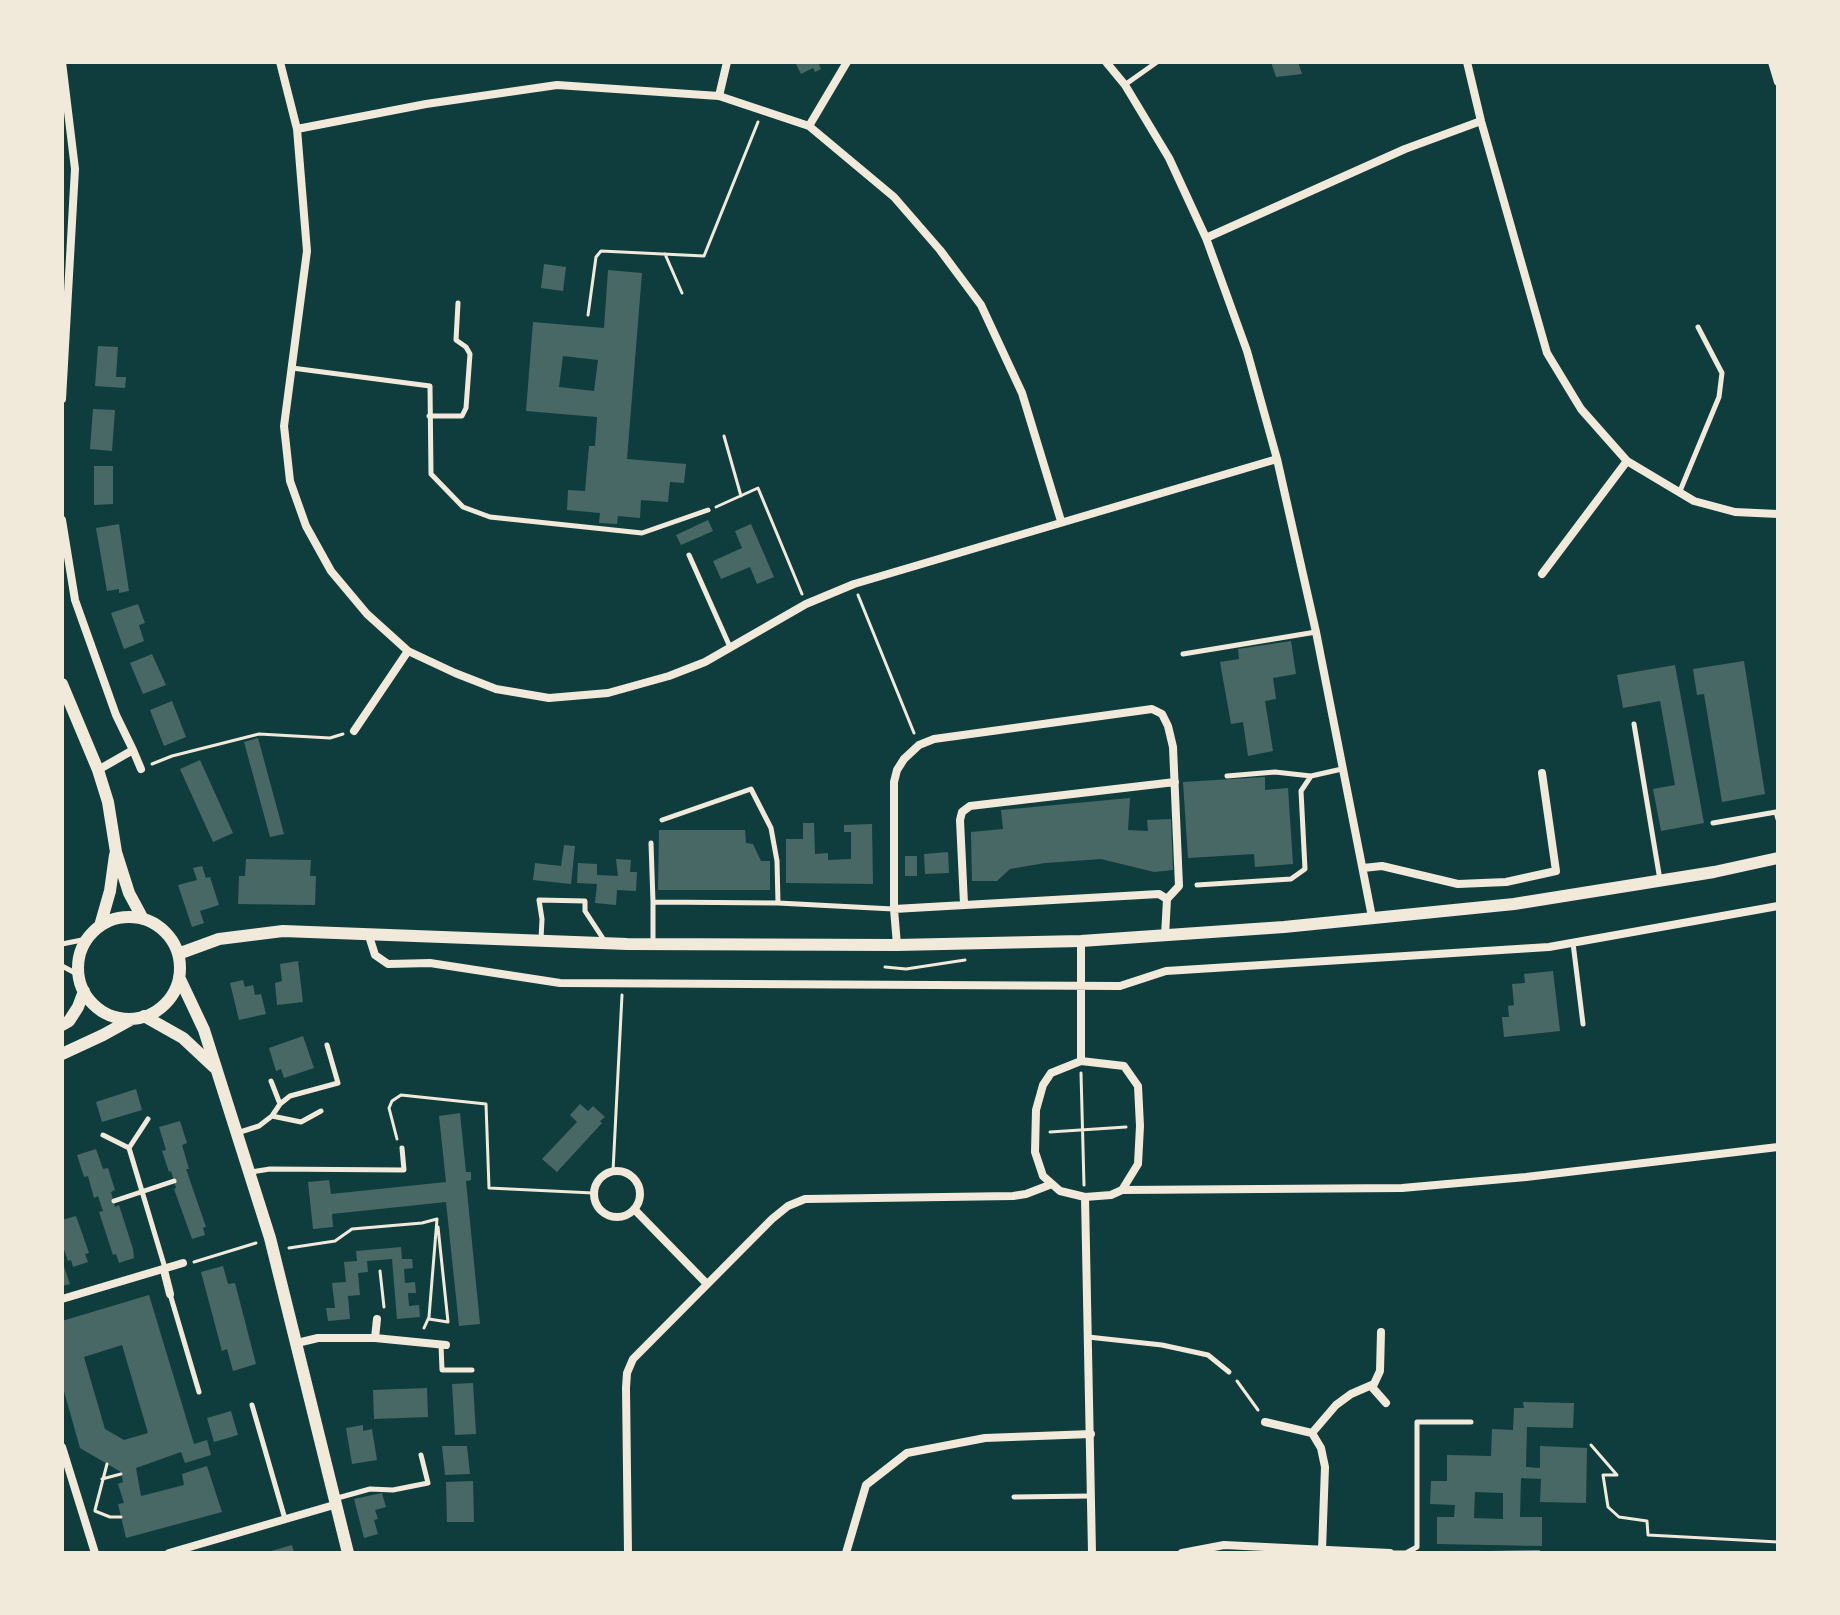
<!DOCTYPE html>
<html>
<head>
<meta charset="utf-8">
<style>
	body { margin:0 }
	#map { position:relative; width:1840px; height:1615px; overflow:hidden; background:#0f3d3e; font-family:"Work Sans",sans-serif }
	canvas { display:block }
	.frame { position:absolute; inset:0; border:64px solid #f1e9da; pointer-events:none }
</style>
</head>
<body>
<div id="map">
<canvas width="1840" height="1615"></canvas>
<div class="frame"></div>
</div>
<script>
const g = document.querySelector('canvas').getContext('2d');
g.lineJoin = 'round';
function paint(path, color) {
  g.fillStyle = color;
  g.fill(path, 'evenodd');
}
function shape(rows) {
  const path = new Path2D();
  for (const r of rows) {
    if (r.length === 3) {
      path.moveTo(r[0] + r[2], r[1]);
      path.arc(r[0], r[1], r[2], 0, 2 * Math.PI);
      continue;
    }
    path.moveTo(r[0], r[1]);
    for (let i = 2; i < r.length; i += 2) path.lineTo(r[i], r[i + 1]);
  }
  return path;
}
function stroke(path, color, width, dash) {
  g.strokeStyle = color;
  g.lineWidth = width;
  g.lineCap = dash ? 'butt' : 'round';
  g.setLineDash(dash || []);
  g.stroke(path);
}
paint(shape([
	[800,62,818,62,821,69,815,72,813,68,801,74,796,64],
	[1271,62,1298,62,1302,74,1276,77],
	[544,264,566,267,563,291,541,288],
	[608,270,642,273,627,459,686,464,684,483,670,482,668,502,641,500,640,518,618,516,617,524,599,523,600,513,567,510,568,490,585,491,589,446,595,446,597,417,526,411,533,322,604,328],
	[563,356,598,360,594,391,559,387],
	[98,346,118,347,116,377,126,377,125,388,95,386],
	[93,409,115,410,112,451,90,449],
	[94,466,113,466,113,504,94,505],
	[708,520,713,531,681,545,676,535],
	[119,524,129,591,119,593,119,589,107,591,96,528],
	[751,524,774,577,757,584,750,567,721,579,713,561,742,548,735,531],
	[138,604,145,623,139,625,144,641,124,649,111,613],
	[1291,641,1296,674,1273,678,1276,699,1265,701,1273,751,1248,756,1243,722,1231,724,1220,662,1239,659,1238,649],
	[152,654,166,685,143,694,130,663],
	[1744,661,1765,794,1722,802,1704,694,1697,695,1693,669],
	[1675,665,1704,823,1661,831,1653,789,1675,785,1660,701,1623,708,1617,675],
	[172,701,186,737,164,746,150,710],
	[258,738,284,834,270,837,244,742],
	[200,760,233,833,213,842,180,769],
	[1265,777,1265,790,1288,788,1293,864,1255,867,1254,854,1188,858,1183,782],
	[1130,798,1128,830,1148,831,1147,820,1171,819,1173,870,1154,872,1101,859,1045,863,1010,869,997,881,972,881,971,832,1003,829,1001,810],
	[803,823,814,823,815,854,828,853,828,860,851,859,851,832,844,832,844,825,872,824,873,884,786,883,786,839,803,839],
	[659,830,745,830,746,843,753,844,761,861,770,861,770,890,658,890],
	[564,845,575,846,571,884,533,880,535,863,561,866],
	[948,852,949,873,925,874,924,854],
	[905,856,917,856,917,876,905,876],
	[246,859,311,860,310,876,316,876,315,905,238,904,239,876,245,876],
	[616,859,631,860,630,872,637,872,636,891,617,890,616,905,595,903,597,884,577,883,578,863,597,864,597,875,618,876],
	[202,866,206,878,210,877,219,905,200,911,204,923,192,927,178,885,197,880,193,868],
	[298,961,303,1002,277,1005,275,983,282,981,280,964],
	[1553,971,1560,1031,1504,1037,1502,1017,1509,1017,1508,1006,1514,1005,1512,984,1525,983,1524,974],
	[243,980,245,987,253,985,255,995,261,994,266,1014,239,1020,230,983],
	[303,1036,314,1068,284,1078,281,1069,276,1071,269,1048],
	[136,1089,142,1110,102,1122,96,1102],
	[580,1104,588,1111,593,1106,605,1117,600,1121,602,1123,557,1172,542,1159,577,1122,570,1115],
	[460,1113,466,1172,471,1172,471,1180,466,1181,480,1324,459,1326,446,1202,332,1214,333,1227,313,1229,308,1182,329,1180,331,1194,446,1182,439,1116],
	[180,1121,187,1143,182,1145,189,1169,186,1169,206,1227,203,1228,205,1235,192,1239,174,1189,176,1188,171,1171,169,1172,162,1151,166,1150,159,1127],
	[96,1149,103,1169,108,1168,115,1190,111,1192,115,1207,119,1205,133,1249,134,1258,119,1263,116,1254,113,1255,99,1212,103,1211,98,1196,94,1198,88,1176,84,1177,77,1155],
	[76,1216,89,1253,85,1254,88,1262,73,1267,71,1260,68,1261,62,1244,62,1220],
	[401,1247,402,1259,412,1259,413,1268,404,1269,405,1283,415,1282,416,1293,408,1293,409,1306,419,1305,420,1317,397,1319,392,1259,367,1261,368,1272,358,1273,360,1295,348,1296,350,1319,328,1321,326,1308,335,1308,332,1283,346,1282,344,1262,357,1261,356,1251],
	[62,1261,70,1284,62,1286],
	[223,1266,228,1284,235,1283,256,1364,233,1371,227,1349,222,1351,201,1272],
	[149,1295,194,1444,207,1440,211,1455,185,1463,181,1452,136,1468,141,1496,184,1485,182,1474,207,1466,222,1512,126,1538,118,1504,124,1503,118,1484,123,1482,121,1472,80,1448,62,1384,62,1321],
	[122,1345,148,1433,124,1440,105,1429,84,1357],
	[473,1383,476,1434,455,1435,452,1384],
	[427,1388,428,1417,374,1419,373,1390],
	[1523,1402,1574,1403,1573,1428,1527,1427,1526,1467,1540,1468,1540,1446,1587,1448,1586,1503,1540,1502,1541,1479,1521,1478,1520,1517,1542,1517,1542,1546,1437,1544,1437,1517,1454,1517,1455,1505,1430,1504,1431,1481,1447,1481,1447,1455,1491,1456,1492,1429,1513,1430,1514,1408,1524,1408],
	[1475,1492,1503,1493,1503,1519,1474,1518],
	[231,1411,238,1435,214,1442,207,1418],
	[363,1425,363,1431,372,1429,377,1460,352,1464,346,1428],
	[442,1446,467,1446,470,1474,445,1475],
	[473,1481,474,1522,447,1522,446,1482],
	[382,1493,386,1507,375,1510,378,1519,374,1520,378,1534,364,1538,354,1499],
	[292,1545,294,1553,268,1553,268,1552]
]), '#486865');
stroke(shape([
	[665,254,682,293],
	[588,315,596,257,601,251,704,256,758,122],
	[724,436,741,496],
	[716,507,758,488,802,594],
	[858,595,914,733],
	[152,764,172,756,259,734,330,738,343,734],
	[885,967,906,969,965,960],
	[1081,1073,1084,1185],
	[1050,1132,1126,1127],
	[397,1139,389,1108,392,1101,401,1095,486,1104,489,1188,593,1193],
	[613,1171,622,995],
	[289,1248,335,1241,352,1229,422,1223,437,1219,429,1317,424,1328],
	[194,1262,256,1243],
	[380,1271,384,1307],
	[429,1319,448,1322,438,1227],
	[1237,1381,1258,1410],
	[1591,1445,1617,1475,1603,1475,1608,1507,1619,1517,1647,1521,1648,1535,1778,1542],
	[102,1479,121,1474],
	[95,1510,107,1464],
	[95,1511,110,1517,121,1517],
	[1437,1553,1539,1552]
]), '#f1e9da', 3);
stroke(shape([
	[1126,84,1157,62],
	[292,368,430,386,431,474,463,507,490,517,642,533,708,510],
	[429,416,462,416,466,408,470,354,466,347,456,340,458,303],
	[1680,491,1719,397,1722,373,1698,327],
	[689,555,730,647],
	[1183,654,1316,632],
	[1634,724,1660,880],
	[1227,776,1275,772,1311,776],
	[662,820,751,789,771,828,777,861,778,903],
	[1713,823,1776,812,1778,819],
	[651,843,653,902],
	[1197,885,1291,879,1305,869,1301,791,1311,776,1342,769],
	[541,939,542,919,539,900,585,901,585,911,604,940],
	[653,943,653,902,778,903,893,909],
	[1573,943,1583,1024],
	[62,944,87,939],
	[62,966,79,975],
	[271,1081,280,1104],
	[272,1116,301,1122,321,1111],
	[237,1133,259,1126,272,1116,280,1104,290,1096,338,1083,327,1045],
	[103,1135,129,1148,148,1119],
	[129,1148,165,1268],
	[251,1172,270,1169,404,1170,402,1148],
	[114,1201,174,1181],
	[170,1294,199,1392],
	[1088,1337,1162,1345,1208,1355,1229,1372],
	[441,1345,442,1370,472,1370],
	[252,1405,285,1519],
	[1014,1497,1091,1496],
	[334,1499,370,1489,393,1490,428,1483,421,1455],
	[1391,1553,1406,1553,1417,1547,1417,1422,1471,1422]
]), '#f1e9da', 5);
stroke(shape([
	[62,62,75,169,62,399],
	[280,62,297,129,307,251,284,426,290,481,306,526,331,571,367,614,408,651,455,673,496,689,549,698,608,693,669,676,705,662,806,604,854,584,1277,459],
	[727,62,719,96,809,126],
	[847,62,809,126,894,197,940,250,981,305,1022,393,1061,521],
	[1106,62,1125,85,1169,158,1206,238,1247,351,1277,459,1316,632,1372,917],
	[1467,62,1481,121,1547,353,1581,409,1627,461],
	[1772,62,1778,82],
	[297,129,426,104,557,85,719,96],
	[1206,238,1405,149,1481,121],
	[62,520,75,600,116,715,133,750,98,770],
	[1542,574,1627,461,1694,501,1735,512,1778,514],
	[354,731,408,651],
	[133,750,141,769],
	[1363,868,1382,866,1458,884,1506,882,1556,871,1542,773],
	[964,904,960,820,962,812,970,806,1175,782],
	[894,909,894,782,897,770,904,759,919,745,934,739,1152,709,1162,714,1168,726,1173,747,1179,886,1167,899,1165,936],
	[369,936,375,955,388,964,430,963,560,983,1120,986,1166,971,1549,947,1778,906],
	[897,945,894,909,1159,894,1167,899],
	[1081,1061,1124,1066,1138,1086,1140,1126,1138,1164,1122,1190,1111,1195,1085,1197,1060,1191,1043,1176,1035,1152,1036,1110,1043,1085,1051,1073,1081,1061],
	[1081,1061,1081,941],
	[617,1194,23],
	[1122,1190,1402,1188,1526,1177,1778,1147],
	[1085,1197,1092,1553],
	[634,1209,707,1284],
	[164,1270,170,1294],
	[62,1299,183,1263],
	[375,1338,377,1319],
	[297,1343,318,1338,375,1338,446,1345],
	[1371,1386,1386,1403],
	[1265,1422,1312,1433,1321,1448,1325,1467,1322,1550],
	[1312,1433,1336,1405,1351,1394,1374,1384,1380,1371,1381,1332],
	[62,1447,95,1553],
	[169,1553,334,1505],
	[628,1553,626,1388,627,1373,633,1359,772,1219,788,1206,805,1199,1013,1196,1026,1194,1052,1184],
	[846,1553,866,1485,907,1453,985,1438,1091,1434],
	[1182,1553,1224,1545,1390,1553]
]), '#f1e9da', 8);
stroke(shape([
	[62,684,98,770,108,802,116,852,129,893,143,919],
	[129,968,51],
	[100,926,110,891,115,855],
	[178,954,219,939,283,931,627,944,897,945,1081,941,1284,927,1514,904,1714,872,1778,858],
	[179,977,204,1030,270,1238,348,1553],
	[144,1016,183,1038,214,1067],
	[62,1025,69,1021,78,1007,84,991],
	[62,1054,103,1035,132,1019]
]), '#f1e9da', 12);
</script>
</body>
</html>
